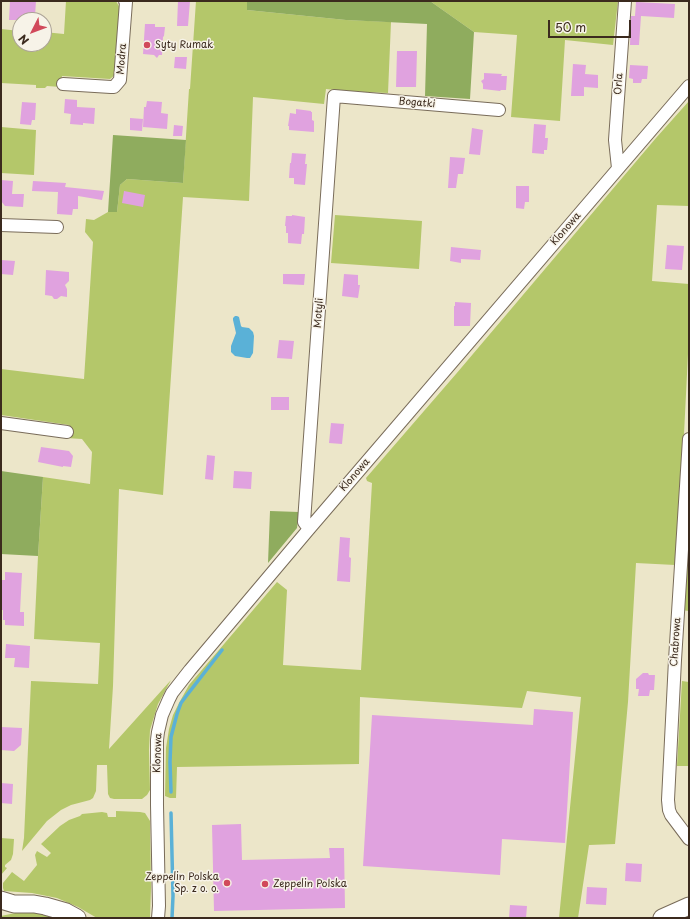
<!DOCTYPE html>
<html>
<head>
<meta charset="utf-8">
<style>
	body { margin:0 }
	#map { position:relative; width:690px; height:919px; overflow:hidden; background:#ece6c9; font-family:"Playpen Sans",sans-serif }
	canvas { display:block }
	.frame { position:absolute; inset:0; border:2px solid #3b2a1e; pointer-events:none }
	.north { position:absolute; left:12px; top:12px; width:40px; height:40px; box-sizing:border-box; background:#f7f3e8; border:1px solid #aca397; border-radius:50%; rotate:228deg; font-size:11px; font-weight:700; line-height:16px; text-align:center; color:#3b2a1e }
	.north::after { content:''; display:block; margin:auto; width:14px; height:18px; background:#d1495b; clip-path:polygon(50% 0,100% 100%,50% 72%,0 100%) }
	.scale { position:absolute; left:548px; top:20px; width:83px; height:18px; box-sizing:border-box; border:2px solid #3b2a1e; border-top:0; padding-left:5px; font-size:12px; line-height:14px; white-space:nowrap; color:#3b2a1e; -webkit-text-stroke:3px #f7f3e8; paint-order:stroke }
</style>
</head>
<body>
<div id="map">
<canvas width="690" height="919"></canvas>
<div class="frame"></div>
<div class="north">N</div>
<div class="scale">50 m</div>
</div>
<script>
const g = document.querySelector('canvas').getContext('2d');
g.lineJoin = 'round';
function paint(path, color) {
  g.fillStyle = color;
  g.fill(path, 'evenodd');
}
function shape(rows) {
  const path = new Path2D();
  for (const r of rows) {
    path.moveTo(r[0], r[1]);
    for (let i = 2; i < r.length; i += 2) path.lineTo(r[i], r[i + 1]);
  }
  return path;
}
function stroke(path, color, width, dash) {
  g.strokeStyle = color;
  g.lineWidth = width;
  g.lineCap = dash ? 'butt' : 'round';
  g.setLineDash(dash || []);
  g.stroke(path);
}
function drawText(font, color, halo, rows, align = 'center') {
  g.font = font + ' "Playpen Sans",sans-serif';
  g.lineWidth = 3;
  g.setLineDash([]);
  g.textBaseline = 'middle';
  g.strokeStyle = halo;
  g.fillStyle = color;
  for (const [text, x, y, turn = 0] of rows) {
    g.save();
    g.translate(x, y);
    g.rotate((+turn || 0) * Math.PI / 180);
    g.textAlign = isNaN(turn) ? turn : align;
    if (halo) g.strokeText(text, 0, 0);
    g.fillText(text, 0, 0);
    g.restore();
  }
}
paint(shape([
	[66,1,116,1,121,10,115,75,110,79,62,76,61,87,47,86,45,88,36,88,36,85,1,83,1,29,20,31,20,44,44,44,44,32,64,34],
	[196,1,247,1,247,10,346,20,391,22,388,93,343,91,326,89,324,104,253,97,249,201,183,197,163,495,119,489,113,686,109,749,171,680,158,704,150,730,149,750,150,790,147,795,142,799,114,799,110,798,108,794,107,765,97,765,96,791,93,798,90,800,71,805,61,810,47,821,22,851,24,838,31,681,98,684,100,643,34,639,38,556,43,477,90,484,92,452,82,439,66,438,69,425,1,415,1,369,84,379,93,242,85,232,86,219,94,220,108,212,117,212,120,185,127,179,183,183,189,89,190,89],
	[430,1,618,1,613,45,565,40,560,121,511,117,517,35,474,32],
	[689,101,689,206,657,205,652,281,689,284,688,354,681,494,675,565,636,563,628,702,615,844,589,845,578,918,559,918,581,697,527,691,522,708,360,697,359,764,177,767,176,798,170,798,165,796,166,748,169,729,173,715,179,703,189,685,277,582,287,590,283,665,361,670,372,483,367,481,366,478,456,374,656,138],
	[1,127,36,130,34,175,1,173],
	[335,215,422,221,419,269,331,263],
	[689,483,689,611,681,610],
	[682,681,689,682,689,766,677,766],
	[116,811,140,812,145,813,150,821,151,888,150,918,97,918,78,907,57,898,32,893,4,891,3,888,3,883,12,872,24,881,37,865,35,855,37,851,47,857,51,853,41,844,60,826,69,820,80,816,82,814,102,812,107,813,108,817,116,817],
	[1,838,14,839,13,854,11,860,5,865,5,867,7,868,1,875],
	[20,912,37,912,52,916,53,918,1,918,1,916]
]), '#b4c76a');
paint(shape([
	[247,1,430,1,474,32,470,99,425,96,427,24,346,20,247,10],
	[113,135,186,140,183,183,127,179,120,185,117,212,108,212],
	[1,471,43,477,38,556,1,554],
	[270,511,299,512,297,528,268,563]
]), '#8fac5e');
paint(shape([
	[235,316,237,316,239,317,241,326,242,327,249,328,253,332,254,336,253,353,250,358,247,358,235,356,231,352,231,346,236,333,233,320,233,318]
]), '#5ab1d7');
stroke(shape([
	[171,792,170,762,171,737,177,714,181,703,187,695,222,650],
	[171,813,173,896,172,918]
]), '#5ab1d7', 3.5);
paint(shape([
	[10,1,36,1,35,16,31,16,31,20,9,20],
	[178,1,190,1,188,26,177,26],
	[636,2,675,4,674,18,641,16,639,45,630,45,631,16,635,16],
	[145,24,155,24,155,27,165,27,164,36,163,37,162,55,159,55,157,58,154,55,143,54],
	[397,51,417,51,416,87,396,87],
	[175,57,187,57,186,69,174,68],
	[573,64,586,65,585,74,598,75,598,88,584,87,584,96,571,96],
	[630,65,648,66,647,79,642,79,641,83,633,83,633,79,629,78],
	[484,73,502,74,501,76,507,76,506,90,501,90,500,91,483,89,483,84,481,81,484,79],
	[65,99,77,100,77,107,95,108,94,124,83,123,83,125,70,124,71,114,64,113],
	[147,101,162,102,161,113,168,114,167,129,143,127,144,107,146,107],
	[22,102,36,103,35,120,32,120,31,125,20,124],
	[296,109,311,111,311,112,312,112,312,120,314,121,314,132,289,130,289,126,288,126,290,113,296,114],
	[130,118,143,119,142,131,130,130],
	[534,124,546,125,545,138,548,138,547,150,544,150,544,154,532,153],
	[174,125,183,126,182,136,173,136],
	[472,128,483,130,480,155,469,154],
	[292,153,306,154,305,164,307,164,305,185,294,184,294,178,289,178,290,163,291,163],
	[450,157,465,158,463,174,458,174,456,188,448,188],
	[1,180,13,181,12,194,24,194,23,207,5,206,1,201],
	[33,181,66,183,65,187,104,191,102,200,78,196,78,209,73,209,72,215,57,214,58,192,32,191],
	[516,186,529,186,529,202,525,202,524,209,516,208],
	[124,191,145,195,143,207,122,203],
	[292,215,305,217,304,234,302,234,301,244,288,243,288,233,286,233,286,226,285,226,286,216,292,216],
	[667,245,684,246,682,270,665,269],
	[451,247,481,250,480,260,461,259,461,263,450,261],
	[1,260,15,261,13,275,1,274],
	[46,270,69,272,69,281,65,285,67,289,67,297,61,296,57,299,54,299,52,296,45,295],
	[283,274,305,274,304,285,283,284],
	[344,274,358,275,358,285,360,285,358,298,342,296],
	[455,302,471,303,470,326,454,326,454,306,455,306],
	[279,340,294,341,292,359,277,358],
	[271,397,289,397,289,410,271,410],
	[331,423,344,424,342,444,329,443],
	[41,447,69,451,73,456,71,467,63,466,63,467,38,462],
	[207,455,215,456,213,480,205,479],
	[234,471,252,472,251,489,233,488],
	[340,537,350,538,349,557,351,558,350,582,337,581],
	[5,572,22,573,20,612,24,612,24,626,5,625,5,620,3,620,3,610,1,610,2,580,5,580],
	[6,644,30,646,29,668,14,667,15,658,5,658],
	[643,673,648,673,649,675,655,675,654,690,650,690,649,696,638,696,639,689,636,689,636,679],
	[534,709,573,712,565,843,502,839,500,875,363,866,372,715,533,725],
	[1,727,22,728,21,745,14,751,1,750],
	[1,783,13,784,12,804,1,803],
	[241,824,242,860,330,858,329,848,344,848,345,908,214,911,212,825],
	[626,863,642,864,641,882,625,881],
	[587,887,607,888,606,905,586,904],
	[510,905,527,906,526,918,509,918]
]), '#e0a2df');
const street = shape([
	[63,84,111,87,114,87,120,80,126,2,125,1],
	[618,168,615,140,625,1],
	[1,225,57,227],
	[1,423,67,432],
	[689,439,675,660,668,800,669,810,671,815,689,839],
	[309,529,304,522,334,96,499,110],
	[158,918,159,906,157,805,157,740,158,732,162,715,169,699,172,693,190,670,309,529,689,86]
]);
const secondary = shape([
	[1,900,14,904,34,904,45,906,66,912,77,918],
	[662,918,689,906]
]);
stroke(street, '#796c5a', 14);
stroke(secondary, '#796c5a', 19);
stroke(street, '#fff', 12);
stroke(secondary, '#fff', 17);
for (const [x, y, r, color] of [
	[147,45,4,"#d1495b"],
	[227,883,4,"#d1495b"],
	[265,884,4,"#d1495b"]
]) {
  const dot = new Path2D();
  dot.arc(x, y, r, 0, 2 * Math.PI);
  g.fillStyle = color;
  g.fill(dot);
  stroke(dot, '#f7f3e8', 1.5);
}
drawText('10px', '#3b2a1e', '#f7f3e8', [
	["Syty Rumak",155,45],
	["Zeppelin Polska",219,877,"right"],
	["Sp. z o. o.",219,889,"right"],
	["Zeppelin Polska",273,884]
], 'left');
drawText('10px', '#3b2a1e', '#f7f3e8', [
	["Modra",122,59,-85],
	["Orla",619,84,-86],
	["Bogatki",417,103,5],
	["Klonowa",566,229,-49],
	["Motyli",319,313,-86],
	["Klonowa",355,475,-49],
	["Chabrowa",676,642,-86],
	["Klonowa",158,753,-88]
]);
</script>
</body>
</html>
